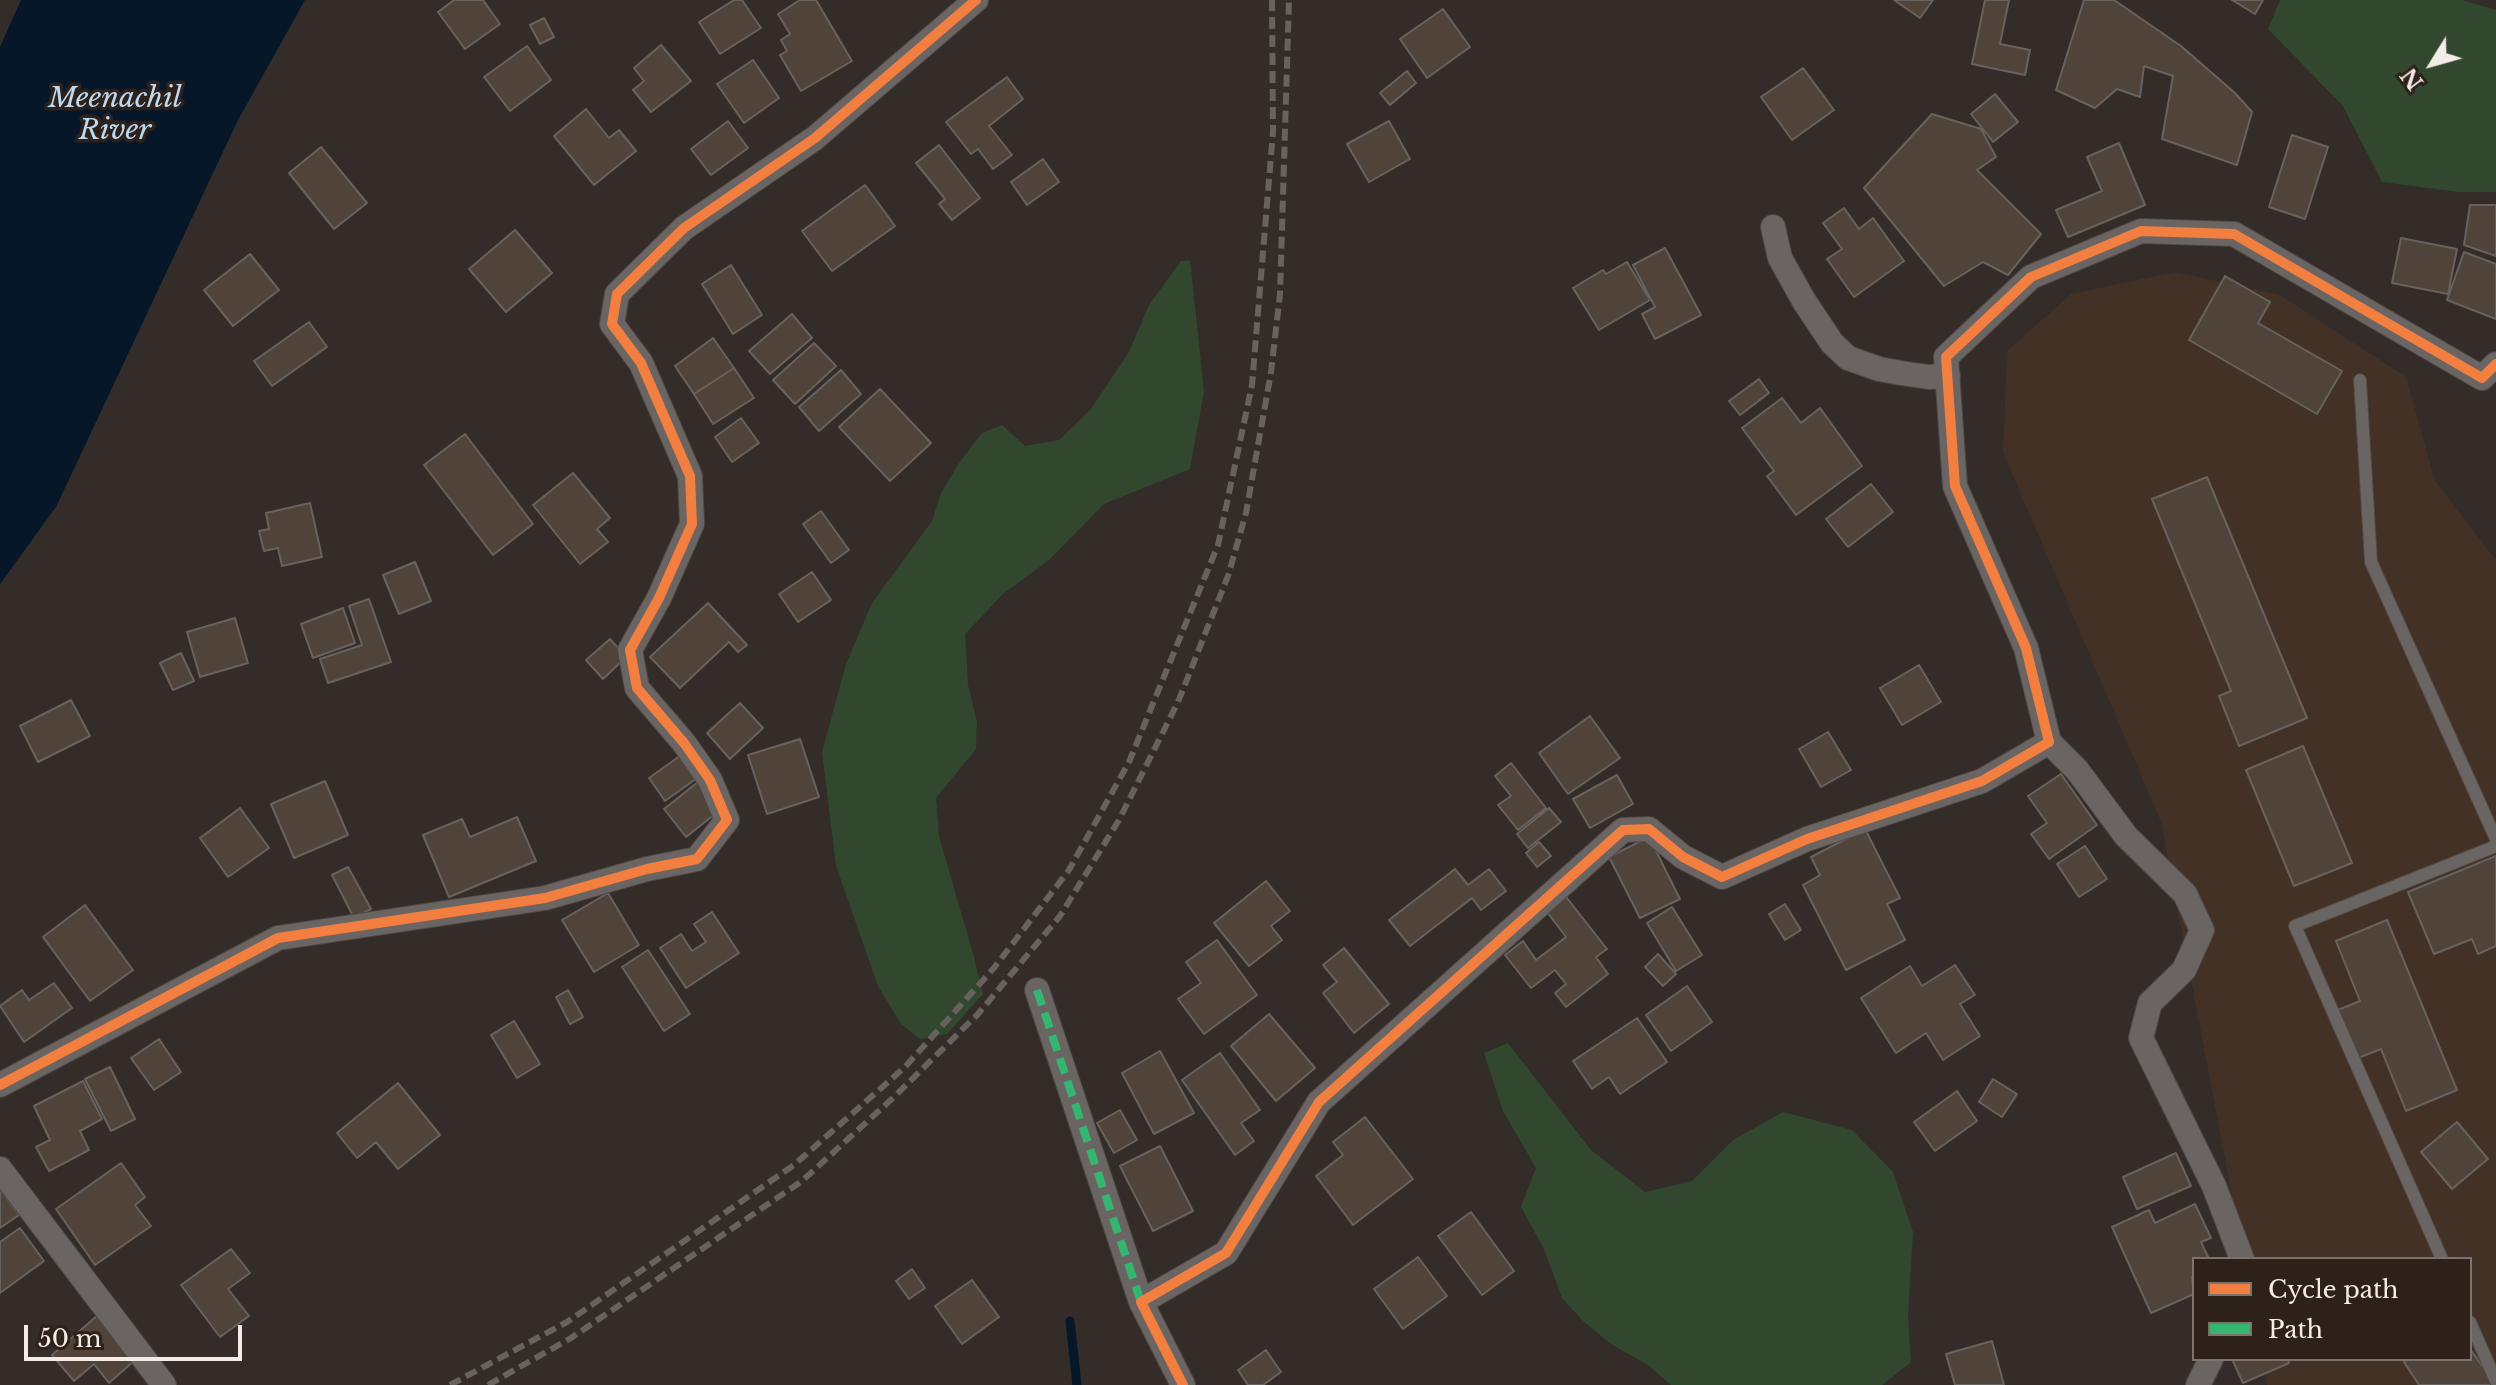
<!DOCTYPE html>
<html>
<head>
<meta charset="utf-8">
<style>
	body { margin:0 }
	#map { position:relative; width:2496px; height:1385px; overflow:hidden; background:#332c28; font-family:"Libre Baskerville",serif }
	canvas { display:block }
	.legend { position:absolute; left:2192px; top:1257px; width:280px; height:104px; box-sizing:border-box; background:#2e211a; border:2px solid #7d726c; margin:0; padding:10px 14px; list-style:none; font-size:24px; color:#f4ece6 }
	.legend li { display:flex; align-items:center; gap:16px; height:40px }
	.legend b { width:40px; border:2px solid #7d726c }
	.north { position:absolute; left:2392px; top:24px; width:80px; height:80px; -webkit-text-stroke:6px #2e211a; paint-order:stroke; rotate:233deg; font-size:22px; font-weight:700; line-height:32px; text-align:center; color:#f4ece6 }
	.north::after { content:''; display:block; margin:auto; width:28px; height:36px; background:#f4ece6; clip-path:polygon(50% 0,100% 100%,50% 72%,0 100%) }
	.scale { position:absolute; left:24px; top:1325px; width:218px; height:36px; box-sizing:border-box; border:4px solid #f4ece6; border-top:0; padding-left:10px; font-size:24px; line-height:28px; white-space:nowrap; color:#f4ece6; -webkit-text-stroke:6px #2e211a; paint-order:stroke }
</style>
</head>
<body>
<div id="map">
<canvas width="2496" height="1385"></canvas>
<ul class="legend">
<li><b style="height:10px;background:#f27e40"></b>Cycle path</li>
<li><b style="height:10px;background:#33b770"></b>Path</li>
</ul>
<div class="north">N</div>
<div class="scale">50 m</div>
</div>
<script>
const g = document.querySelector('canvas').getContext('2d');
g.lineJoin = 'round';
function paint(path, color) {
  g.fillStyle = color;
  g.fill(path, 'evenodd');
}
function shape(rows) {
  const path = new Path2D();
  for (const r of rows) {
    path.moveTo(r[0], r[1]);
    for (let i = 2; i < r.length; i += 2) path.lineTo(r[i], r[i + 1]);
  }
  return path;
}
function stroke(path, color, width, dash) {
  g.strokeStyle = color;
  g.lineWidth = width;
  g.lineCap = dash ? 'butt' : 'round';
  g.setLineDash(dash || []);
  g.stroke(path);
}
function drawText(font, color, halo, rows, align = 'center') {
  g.font = font + ' "Libre Baskerville",serif';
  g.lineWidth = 7;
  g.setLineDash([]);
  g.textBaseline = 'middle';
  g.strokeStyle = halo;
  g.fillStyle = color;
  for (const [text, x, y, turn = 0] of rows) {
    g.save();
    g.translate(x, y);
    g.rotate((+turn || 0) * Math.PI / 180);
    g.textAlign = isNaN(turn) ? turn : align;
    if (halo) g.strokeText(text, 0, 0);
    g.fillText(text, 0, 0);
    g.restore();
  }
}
paint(shape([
	[2175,272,2280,295,2406,377,2435,481,2496,560,2496,1385,2267,1385,2263,1359,2470,1359,2470,1259,2244,1259,2161,822,2003,452,2007,351,2071,294]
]), '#433126');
paint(shape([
	[2280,0,2462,0,2496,10,2496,192,2459,192,2382,182,2343,106,2268,29],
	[1190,260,1204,391,1190,469,1104,504,1049,560,1003,594,965,634,968,685,977,722,976,749,936,798,939,836,974,957,983,994,947,1034,920,1039,901,1024,878,986,836,866,822,752,846,664,872,603,932,521,941,493,959,463,982,433,1002,425,1025,446,1059,440,1091,409,1129,352,1149,305,1181,261],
	[1508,1043,1591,1150,1645,1192,1692,1181,1733,1140,1783,1112,1852,1130,1893,1172,1913,1232,1908,1316,1911,1362,1882,1385,1671,1385,1648,1365,1611,1344,1582,1320,1562,1298,1544,1249,1521,1207,1536,1168,1503,1111,1484,1053]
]), '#31482f');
paint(shape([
	[21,0,305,0,238,120,56,507,0,584,0,47]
]), '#051729');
stroke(shape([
	[1070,1321,1077,1385]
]), '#051729', 9);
const building = shape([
	[454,0,483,0,500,24,465,49,438,12,454,0],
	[734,0,742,0,761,28,720,54,699,22,734,0],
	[800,0,816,0,852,61,801,91,780,55,787,51,781,40,790,34,778,14,800,0],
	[1894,0,1933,0,1920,18,1894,0],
	[1985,0,2009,0,2000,44,2030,50,2025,75,1972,64,1985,0],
	[2084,0,2114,0,2181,46,2235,93,2252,112,2237,165,2162,139,2173,76,2144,66,2140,97,2117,89,2095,108,2056,90,2084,0],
	[2232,0,2263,0,2255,14,2232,0],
	[1443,9,1470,47,1427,78,1400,39,1443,9],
	[544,18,554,37,540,44,530,25,544,18],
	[661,45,691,81,651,112,633,90,644,81,634,68,661,45],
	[527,46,551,80,510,111,484,77,527,46],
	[753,60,779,98,744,123,717,84,753,60],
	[1803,68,1834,110,1792,140,1761,97,1803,68],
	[1407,71,1416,83,1390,105,1380,93,1407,71],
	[1007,77,1023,99,989,126,1012,155,993,169,978,149,971,154,946,122,1007,77],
	[1995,94,2018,122,1993,142,1971,114,1995,94],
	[586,109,609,138,619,130,636,151,594,185,554,136,586,109],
	[1932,114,1981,129,1996,157,1977,170,2041,234,2008,275,1983,262,1944,286,1864,188,1932,114],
	[728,121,748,148,711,175,691,149,728,121],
	[1389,121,1410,159,1369,182,1347,144,1389,121],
	[2292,135,2328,147,2305,219,2269,207,2292,135],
	[2119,143,2145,205,2068,237,2056,210,2102,191,2087,157,2119,143],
	[939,145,980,198,952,220,939,204,945,199,916,163,939,145],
	[321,147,367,203,334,229,289,173,321,147],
	[1043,159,1059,182,1027,205,1011,182,1043,159],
	[865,185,895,226,832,271,802,231,865,185],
	[2470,205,2496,205,2496,256,2464,245,2470,205],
	[1844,208,1859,229,1873,218,1904,261,1854,297,1827,259,1842,249,1823,223,1844,208],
	[515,230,552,273,506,312,469,269,515,230],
	[2401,238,2457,249,2448,294,2392,283,2401,238],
	[1665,248,1701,315,1655,339,1642,314,1655,307,1633,265,1665,248],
	[2464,252,2496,264,2496,319,2447,300,2464,252],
	[250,254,279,290,233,326,204,290,250,254],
	[1627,262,1650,300,1599,330,1573,288,1603,270,1606,274,1627,262],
	[731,265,762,315,733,334,702,284,731,265],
	[2225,276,2270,302,2258,323,2342,371,2317,414,2189,340,2225,276],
	[792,314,812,338,770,374,749,351,792,314],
	[309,322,327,347,272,386,254,361,309,322],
	[713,338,734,368,694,394,675,366,713,338],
	[814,343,836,366,795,404,773,380,814,343],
	[734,368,754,398,713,424,694,394,734,368],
	[841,370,861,394,819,431,799,407,841,370],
	[1759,379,1769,393,1740,415,1729,401,1759,379],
	[880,389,931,443,890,481,839,427,880,389],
	[1782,398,1801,423,1820,408,1862,466,1796,515,1767,476,1774,471,1742,428,1782,398],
	[741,418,759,443,732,462,715,437,741,418],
	[465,434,533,524,493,555,424,465,465,434],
	[573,473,610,518,597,529,608,542,580,564,533,505,573,473],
	[2207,477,2307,718,2239,746,2219,696,2231,691,2152,499,2207,477],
	[1871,484,1893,512,1848,547,1826,519,1871,484],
	[310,503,322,557,282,566,278,548,264,551,259,531,269,529,266,513,310,503],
	[821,511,849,550,831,563,803,524,821,511],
	[415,562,431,601,399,614,383,575,415,562],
	[812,572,831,600,798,622,779,594,812,572],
	[369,599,391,662,328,683,320,659,362,645,349,606,369,599],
	[708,603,747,645,738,652,729,642,680,688,650,657,708,603],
	[343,608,355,643,313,658,301,624,343,608],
	[235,618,248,663,200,677,187,632,235,618],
	[610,639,626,657,603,679,586,660,610,639],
	[181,653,194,681,173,690,160,663,181,653],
	[1919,665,1941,702,1902,725,1880,688,1919,665],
	[71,700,90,736,38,762,20,726,71,700],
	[740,703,763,728,730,759,707,733,740,703],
	[1590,716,1620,758,1568,794,1539,753,1590,716],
	[1828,732,1851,770,1821,787,1799,749,1828,732],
	[800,739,819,797,767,814,748,755,800,739],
	[2303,746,2352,863,2294,886,2246,770,2303,746],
	[691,748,707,771,665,801,649,778,691,748],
	[1511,763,1546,808,1518,830,1498,805,1511,796,1495,776,1511,763],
	[2061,774,2097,825,2049,859,2031,834,2047,823,2028,796,2061,774],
	[1617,775,1633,804,1590,828,1573,799,1617,775],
	[703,778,725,806,686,837,664,809,703,778],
	[325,781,348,835,294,858,271,804,325,781],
	[240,808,269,848,228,877,200,838,240,808],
	[1549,808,1561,822,1528,848,1517,834,1549,808],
	[517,817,536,861,449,897,423,835,462,819,470,837,517,817],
	[1865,829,1900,898,1887,904,1905,940,1846,970,1803,885,1820,875,1811,857,1865,829],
	[1649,837,1680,899,1640,918,1609,857,1649,837],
	[1539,842,1551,856,1537,867,1526,853,1539,842],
	[2085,846,2107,879,2079,897,2057,864,2085,846],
	[2496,856,2496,946,2478,954,2472,939,2434,954,2408,892,2496,856],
	[348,867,371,909,354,918,332,875,348,867],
	[1455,869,1468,885,1489,869,1506,891,1481,910,1472,898,1410,946,1389,920,1455,869],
	[1266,881,1290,911,1271,926,1282,940,1249,966,1214,923,1266,881],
	[608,893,639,945,594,972,562,920,608,893],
	[1563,893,1607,949,1596,957,1608,974,1566,1007,1555,993,1566,984,1555,970,1531,988,1505,955,1523,941,1536,960,1566,937,1544,908,1563,893],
	[1785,904,1801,930,1785,940,1769,914,1785,904],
	[85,905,133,970,90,1001,43,937,85,905],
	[1672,907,1702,955,1676,971,1647,923,1672,907],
	[712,912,739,953,686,988,660,948,681,934,692,951,706,942,694,924,712,912],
	[2387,920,2457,1090,2406,1111,2381,1049,2353,1060,2333,1012,2360,1001,2336,941,2387,920],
	[1217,940,1257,995,1204,1034,1178,999,1201,983,1186,962,1217,940],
	[1344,948,1389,1004,1354,1033,1323,993,1337,982,1323,965,1344,948],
	[648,950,690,1014,664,1031,622,967,648,950],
	[1658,954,1676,974,1663,986,1645,967,1658,954],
	[1955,965,1975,995,1960,1004,1980,1036,1943,1060,1926,1033,1896,1053,1861,998,1910,966,1922,986,1955,965],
	[54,983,72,1008,24,1042,0,1006,22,990,29,1000,54,983],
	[1687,986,1712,1022,1671,1051,1646,1015,1687,986],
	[568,990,583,1017,570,1024,556,997,568,990],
	[1269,1014,1315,1068,1276,1101,1231,1046,1269,1014],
	[1637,1018,1667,1062,1620,1094,1609,1077,1592,1089,1573,1061,1637,1018],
	[514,1021,540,1064,517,1078,491,1035,514,1021],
	[159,1039,181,1072,154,1090,131,1058,159,1039],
	[1160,1051,1194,1113,1154,1134,1122,1073,1160,1051],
	[1220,1053,1260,1110,1241,1123,1254,1141,1235,1155,1182,1080,1220,1053],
	[110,1067,135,1119,111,1131,85,1079,110,1067],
	[1993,1079,2017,1094,2002,1117,1979,1102,1993,1079],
	[83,1081,102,1119,80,1131,89,1150,49,1171,36,1147,50,1140,34,1106,83,1081],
	[398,1083,440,1135,398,1169,376,1142,357,1158,337,1133,398,1083],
	[1957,1091,1977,1121,1935,1151,1914,1122,1957,1091],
	[1120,1110,1137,1140,1114,1153,1097,1123,1120,1110],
	[1365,1117,1413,1179,1353,1225,1316,1176,1343,1155,1333,1142,1365,1117],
	[2457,1122,2488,1159,2452,1189,2421,1152,2457,1122],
	[1160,1146,1193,1211,1153,1231,1120,1166,1160,1146],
	[2176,1153,2191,1186,2137,1209,2123,1177,2176,1153],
	[121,1163,145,1197,135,1205,151,1226,95,1265,56,1209,121,1163],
	[0,1189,19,1215,0,1228,0,1189],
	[2195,1204,2211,1238,2201,1242,2209,1259,2194,1259,2194,1276,2192,1277,2194,1294,2151,1313,2112,1227,2149,1210,2155,1223,2195,1204],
	[1471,1212,1514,1271,1482,1295,1438,1236,1471,1212],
	[20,1228,44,1261,0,1293,0,1242,20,1228],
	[231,1249,250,1273,228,1289,249,1316,220,1337,181,1285,231,1249],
	[1418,1257,1447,1296,1403,1329,1374,1289,1418,1257],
	[912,1269,925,1288,909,1299,896,1281,912,1269],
	[972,1280,999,1317,962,1344,935,1306,972,1280],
	[98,1315,135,1360,109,1383,94,1364,74,1381,52,1355,98,1315],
	[1992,1341,2004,1385,1955,1385,1946,1354,1992,1341],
	[2470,1349,2496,1385,2419,1385,2404,1362,2408,1359,2470,1359,2470,1349],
	[1266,1350,1281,1372,1263,1385,1248,1385,1238,1370,1266,1350],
	[2232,1359,2288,1359,2289,1363,2243,1383,2232,1359]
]);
paint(building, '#50433a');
stroke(building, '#68625e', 2);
const service = shape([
	[2360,380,2371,562,2496,839],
	[2442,1259,2295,926,2496,846],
	[2470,1322,2496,1381]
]);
const minor = shape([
	[1773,227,1780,258,1804,301,1832,343,1848,358,1879,369,1901,373,1928,377,1948,376],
	[2049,742,2077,770,2126,836,2185,894,2202,930,2184,970,2150,1003,2141,1038,2214,1186,2242,1259],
	[1037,990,1141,1302],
	[0,1085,278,938,545,898,647,869,697,859,727,820,710,780,684,743,637,688,630,650,659,598,692,524,690,476,641,363,612,324,617,294,684,228,815,138,976,0],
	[0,1169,164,1385],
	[1183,1385,1141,1302,1226,1253,1319,1102,1623,830,1649,829,1683,857,1722,877,1807,839,1982,781,2049,742,2026,648,1955,486,1946,357,2031,277,2141,231,2234,234,2482,378,2496,364],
	[2198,1385,2211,1359]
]);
stroke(service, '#4e4844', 14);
stroke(minor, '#4e4844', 26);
stroke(service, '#6a6562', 12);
stroke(minor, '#6a6562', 24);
stroke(shape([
	[450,1385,567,1322,794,1165,905,1067,994,968,1069,870,1129,762,1218,545,1252,385,1273,132,1272,0],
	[488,1385,571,1338,802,1181,894,1097,978,1014,1060,916,1119,820,1178,702,1228,576,1246,513,1271,372,1280,294,1289,0]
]), '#68625f', 6, [12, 6]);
stroke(shape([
	[1037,990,1141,1302]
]), '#33b770', 8, [16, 8]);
stroke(shape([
	[0,1085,278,938,545,898,647,869,697,859,727,820,710,780,684,743,637,688,630,650,659,598,692,524,690,476,641,363,612,324,617,294,684,228,815,138,976,0],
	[1183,1385,1141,1302,1226,1253,1319,1102,1623,830,1649,829,1683,857,1722,877,1807,839,1982,781,2049,742,2026,648,1955,486,1946,357,2031,277,2141,231,2234,234,2482,378,2496,364]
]), '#f27e40', 10);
drawText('italic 28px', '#bcd9f3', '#2e211a', [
	["Meenachil",115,99],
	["River",115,131]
]);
</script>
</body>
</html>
